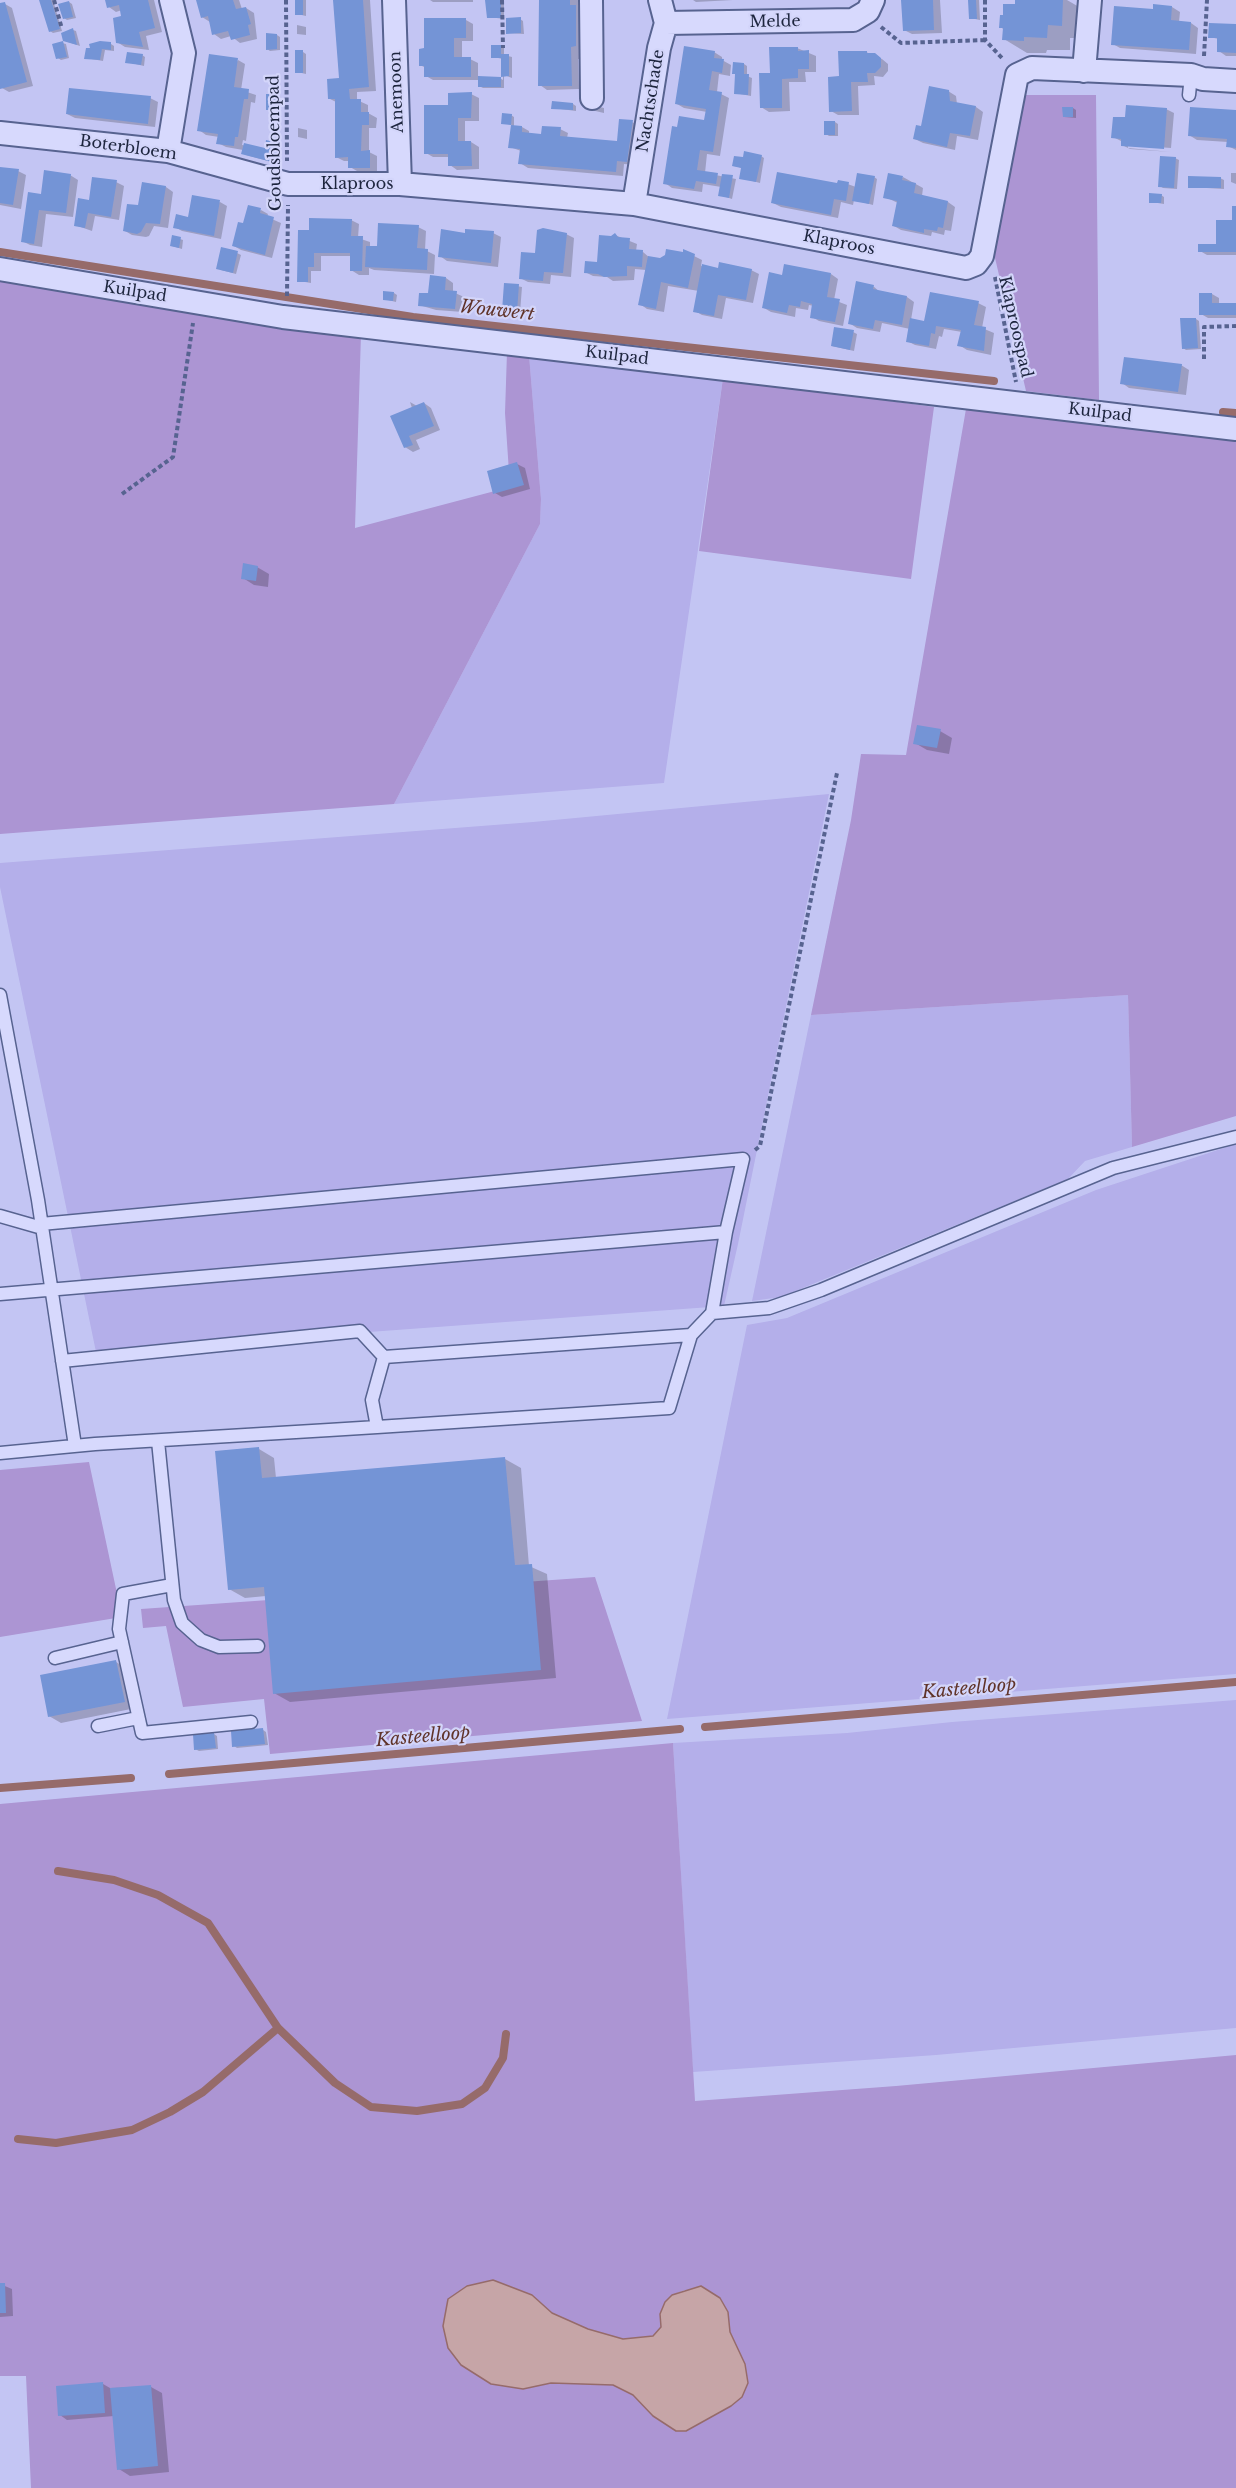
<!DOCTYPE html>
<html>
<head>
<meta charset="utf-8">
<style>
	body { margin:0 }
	canvas { display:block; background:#c3c5f3 }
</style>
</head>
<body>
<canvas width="1236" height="2488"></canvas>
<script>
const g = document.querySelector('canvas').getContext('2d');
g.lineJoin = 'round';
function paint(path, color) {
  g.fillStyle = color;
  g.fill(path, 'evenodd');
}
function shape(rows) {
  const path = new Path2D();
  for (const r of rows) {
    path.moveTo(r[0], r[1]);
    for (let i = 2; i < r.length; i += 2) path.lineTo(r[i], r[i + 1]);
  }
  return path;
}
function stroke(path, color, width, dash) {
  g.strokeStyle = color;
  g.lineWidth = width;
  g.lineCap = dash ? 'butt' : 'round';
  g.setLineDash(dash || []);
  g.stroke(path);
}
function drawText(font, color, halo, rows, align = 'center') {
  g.font = font + ' "Libre Baskerville",serif';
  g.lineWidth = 4.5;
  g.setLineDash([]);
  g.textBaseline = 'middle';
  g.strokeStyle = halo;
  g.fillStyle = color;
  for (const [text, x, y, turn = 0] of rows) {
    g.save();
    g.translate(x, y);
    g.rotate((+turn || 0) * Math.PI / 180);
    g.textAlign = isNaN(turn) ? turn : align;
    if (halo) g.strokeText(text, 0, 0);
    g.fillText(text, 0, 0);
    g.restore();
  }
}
paint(shape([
	[529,355,723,378,664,783,394,804,540,524,541,499],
	[829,794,738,1244,724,1306,96,1352,0,887,0,863,533,822],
	[1128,995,1132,1147,1085,1161,1068,1179,781,1297,752,1301,811,1015],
	[1236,1144,1236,1674,667,1719,747,1325,787,1318,1096,1190],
	[1236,1700,1236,2028,936,2055,693,2072,673,1743,847,1733,952,1722]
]), '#b4afea');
paint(shape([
	[1025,95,1096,95,1099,400,1026,391,992,245],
	[0,280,361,334,355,528,510,487,505,413,507,352,529,355,541,499,540,524,394,804,0,834],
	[723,378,934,407,911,579,699,551],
	[966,409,1236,441,1236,1116,1132,1147,1128,995,811,1015,851,820,861,754,906,755],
	[89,1462,122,1617,0,1637,0,1470],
	[595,1577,642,1721,270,1754,264,1699,183,1707,166,1626,143,1628,141,1609],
	[673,1743,695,2101,896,2086,1236,2055,1236,2488,31,2488,26,2376,0,2376,0,1804],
	[467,2286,532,2295,552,2313,588,2329,623,2339,653,2336,662,2327,660,2314,665,2302,672,2295,685,2290,728,2312,730,2332,734,2342,731,2406,686,2431,676,2431,653,2416,633,2395,614,2385,551,2383,523,2389,443,2326,448,2299]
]), '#ac95d3');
const water = shape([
	[493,2280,532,2295,552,2313,588,2329,623,2339,653,2336,661,2327,660,2314,665,2302,672,2295,701,2286,720,2298,728,2312,730,2332,745,2364,748,2383,742,2397,731,2406,686,2431,676,2431,653,2416,633,2395,613,2385,551,2383,523,2389,491,2384,461,2365,448,2348,443,2326,448,2299,467,2286,493,2280]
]);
paint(water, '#c6a5a7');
stroke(water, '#966b6a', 1.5);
paint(shape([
	[41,0,53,0,62,31,53,33,50,31],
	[107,0,154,0,162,32,146,36,149,50,125,47,117,42,123,17,122,10,116,12,109,7],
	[198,0,239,0,242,9,246,8,254,13,257,39,240,43,231,36,221,39,214,34,210,22,202,17],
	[296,0,306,0,306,16,297,14],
	[335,0,370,0,376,91,357,92,357,100,368,105,368,113,377,118,376,128,369,128,369,152,377,156,377,171,357,171,350,167,350,161,344,161,336,157,336,102,330,99,341,80],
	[430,0,473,0,473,2,433,2],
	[540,0,578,0,578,7,598,19,599,59,578,59,579,89,547,90,540,85],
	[693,0,733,0,696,2],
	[903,0,940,0,942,33,912,34,904,30],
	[970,0,979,0,980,20,970,18],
	[1041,0,1067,0,1086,11,1085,38,1070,38,1070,50,1047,50,1046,53,1027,53,1004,39,1004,30,1001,27],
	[69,2,72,4,76,18,67,20,64,18],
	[500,2,504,4,504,19,489,17],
	[5,4,12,8,33,86,9,92,2,88,0,82,0,5],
	[1155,6,1172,7,1180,12,1179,22,1191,23,1198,28,1196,54,1120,48,1113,44,1154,10],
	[520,19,523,21,524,34,508,33],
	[466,20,473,24,473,41,462,41,462,58,470,59,478,63,478,78,500,78,503,80,503,59,493,57,501,46,504,48,504,55,512,57,512,78,504,75,504,88,483,88,479,86,479,80,433,80,426,76,426,68,420,65,426,50],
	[297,25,306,27,306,35,297,34],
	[1236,26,1236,56,1226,56,1219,51,1219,39,1209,37],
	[73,30,76,31,80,46,68,42],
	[277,35,280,37,280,50,270,51,267,49],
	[62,43,66,44,69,58,61,60,58,58],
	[111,44,114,46,114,51,105,50,103,61,86,58],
	[797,48,816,56,816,72,805,72,806,82,789,82,790,111,769,112,761,107,771,74],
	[303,52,306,54,306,74,297,72],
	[714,52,722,57,722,60,731,65,730,76,719,74,717,92,729,98,720,156,707,154,705,173,736,179,732,199,720,195,721,187,703,184,702,192,672,188,665,183,678,129,705,121,707,112,684,108,677,104],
	[866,52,882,59,888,64,888,71,883,77,874,76,875,85,858,86,859,115,838,115,831,111,841,78],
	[142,55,145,57,144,66,127,62],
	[238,60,245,64,241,90,256,95,255,103,251,102,246,141,243,140,242,145,266,149,277,144,280,146,279,164,246,155,243,150,226,147,218,143,219,137,206,135,199,130],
	[744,64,747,66,747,76,752,78,751,96,735,93],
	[948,91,956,96,957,104,976,107,983,112,978,140,957,136,955,150,923,143,915,139],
	[471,94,479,98,479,121,465,121,465,142,471,142,479,147,479,169,457,170,450,165,450,157,433,157,426,153,449,107],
	[277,95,281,97,281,111,271,111,268,109],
	[150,98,158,102,155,127,75,118,67,114],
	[573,104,576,106,576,111,553,108],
	[592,105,604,108,604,113,591,110],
	[1073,108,1076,110,1076,118,1064,117],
	[1166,109,1174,113,1171,148,1128,145,1128,148,1171,152,1130,149,1122,145,1123,142,1113,137,1126,119],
	[1236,112,1236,150,1228,146,1228,142,1197,140,1189,135],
	[511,115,514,117,514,126,522,127,529,131,529,135,542,136,560,129,568,133,567,138,618,142,632,122,640,126,635,165,624,164,623,176,528,168,520,163,521,151,510,147,512,125,503,123],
	[835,122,838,124,838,136,829,136,826,134],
	[298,128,307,130,307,139,298,137],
	[761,156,764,158,760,183,741,178,743,168,734,166,744,159],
	[1175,158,1179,160,1177,189,1163,188,1160,186],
	[0,168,18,171,26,175,21,209,0,205],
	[1231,173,1236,173,1236,184,1231,182],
	[70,175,78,180,73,217,46,214,42,247,30,245,22,241,42,196],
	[874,177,877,179,873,205,854,200,853,205,841,202,838,218,781,207,773,203,838,185,839,181,856,187],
	[903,177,923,188,922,196,948,202,955,207,951,231,945,230,944,235,932,232,931,236,901,230,894,226,898,203,885,197],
	[1220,178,1224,180,1224,189,1189,187],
	[116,182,124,186,119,220,95,216,92,231,75,225,90,202],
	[143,184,166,187,173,192,168,228,154,226,149,236,146,237,132,235,125,231,139,207],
	[1161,195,1164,197,1164,204,1151,202],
	[220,202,227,206,221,239,182,231,175,227],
	[1236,208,1236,255,1207,255,1200,251,1217,246,1234,221],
	[261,210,268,214,267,217,281,223,272,258,241,250,234,246,244,225],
	[351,220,359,224,358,238,370,242,370,247,378,248,418,227,426,231,425,250,435,255,434,274,374,270,369,268,369,275,359,275,351,270,352,256,321,256,321,271,311,271,311,283,299,281,310,232],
	[493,233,501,237,498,267,447,261,440,256,466,234],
	[566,234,574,238,571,277,551,275,550,284,528,282,520,278,537,255],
	[615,235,637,244,636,251,643,252,650,258,661,260,694,256,702,260,701,266,719,270,751,270,759,274,753,303,726,298,722,319,702,315,695,311,699,291,668,286,664,312,647,309,640,304,646,270,635,269,634,280,613,281,607,277,593,276,585,272,598,264],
	[180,239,183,240,182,249,172,246],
	[237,253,241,255,236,274,221,270],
	[831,274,838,279,834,300,847,305,843,326,819,321,812,317,814,306,809,305,808,310,796,308,795,317,771,312,764,308],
	[446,278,453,283,453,292,464,297,463,312,436,310,419,305],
	[505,284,522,287,520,313,503,310],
	[873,286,880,292,907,297,914,302,911,320,926,323,978,303,986,307,982,328,994,333,991,355,967,350,959,345,962,332,944,329,942,337,939,336,936,349,915,345,907,341,910,329,882,323,880,332,857,328,849,323],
	[394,293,397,295,396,302,384,299],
	[1212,294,1219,298,1219,304,1236,304,1236,318,1208,318,1201,314],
	[1196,319,1199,321,1201,349,1186,350,1183,348],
	[853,332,857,334,854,351,832,346],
	[1181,365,1189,370,1186,395,1129,388,1122,383],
	[410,402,417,406,424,403,431,408,440,430,416,440,420,449,413,452,405,447,412,408],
	[517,464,525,468,530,489,502,497,495,493],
	[257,567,269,574,268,587,254,585,243,578],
	[940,731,952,738,949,754,927,750,915,743],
	[259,1449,274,1458,276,1478,505,1459,521,1468,529,1566,547,1574,556,1678,290,1702,274,1693,266,1596,245,1598,229,1589],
	[116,1662,128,1669,136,1708,61,1723,49,1716],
	[263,1730,266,1732,268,1745,237,1748,234,1746],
	[214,1734,217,1736,218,1749,199,1751,195,1749],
	[0,2284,12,2289,13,2316,0,2317],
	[103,2384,110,2388,151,2387,162,2393,169,2472,130,2476,119,2469,114,2416,67,2420,60,2415]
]), '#0003');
stroke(shape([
	[0,252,413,317,994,381],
	[1223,412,1236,413],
	[705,1727,1236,1682],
	[169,1774,680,1729],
	[0,1788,131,1778],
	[58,1871,114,1880,158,1895,208,1923,278,2028,335,2083,371,2107,417,2111,462,2104,485,2088,503,2058,506,2034],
	[18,2139,56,2143,132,2130,170,2112,203,2092,278,2028]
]), '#966b6a', 8);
paint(shape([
	[39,0,51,0,60,29,49,32],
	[105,0,148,0,155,28,139,32,143,47,116,43,113,18,121,16,119,5,107,8],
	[196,0,233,0,236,9,246,7,251,24,248,25,250,35,231,40,228,31,212,35,208,16,201,18],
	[295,0,303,0,303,15,295,15],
	[333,0,363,0,369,87,349,89,350,99,361,99,361,112,369,112,369,125,362,125,361,151,370,150,370,168,348,168,348,157,335,158,335,99,328,99,327,79,339,78],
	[485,0,501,0,501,18,487,18],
	[539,0,570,0,570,5,576,5,576,46,571,47,572,86,538,86],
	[901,0,933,0,934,30,903,31],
	[968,0,976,0,977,19,969,19],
	[1015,0,1063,0,1062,26,1048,25,1047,38,1024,37,1024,41,1002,40,1003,28,999,28,1000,15,1003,15,1003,4,1015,4],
	[69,1,73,17,63,19,58,4],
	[5,2,27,82,0,89,0,3],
	[1153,4,1172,6,1171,20,1191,22,1189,50,1111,45,1114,6,1153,9],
	[521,17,521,33,506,34,506,18],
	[424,18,466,18,466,38,454,38,454,57,471,57,471,77,424,77,424,66,419,66,419,49,424,48],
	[1209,23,1236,24,1236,53,1217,52,1217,38,1208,38],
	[73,28,77,45,63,41,67,57,56,59,52,44,63,41,61,33],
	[266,33,277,34,277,49,266,50],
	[100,41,111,42,111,50,102,49,100,60,84,59,86,48,90,48,89,44],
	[491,45,501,45,501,54,509,54,509,76,501,77,501,58,491,58],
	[684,46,715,51,714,58,724,59,722,73,712,71,709,90,722,92,713,152,700,150,697,170,718,173,716,184,696,181,694,189,663,184,672,126,677,127,679,116,704,120,706,109,675,104],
	[769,47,798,47,798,51,809,50,809,69,798,69,798,78,782,79,782,108,760,108,759,73,770,73],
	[295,50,303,50,303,73,295,73],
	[838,51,867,51,867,53,875,53,881,58,881,67,875,73,867,73,868,82,851,82,852,111,829,112,828,77,839,76],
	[127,52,143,54,141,65,125,63],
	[209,54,238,58,234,87,249,89,248,99,244,99,238,137,235,137,234,146,216,144,218,134,197,131],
	[733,62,744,63,744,74,749,74,748,95,734,94,735,74,732,74],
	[478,76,501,77,501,87,478,87],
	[929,86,949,90,950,101,976,106,970,136,950,133,947,147,913,139,916,125,921,126],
	[69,88,151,96,148,124,66,114],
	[472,92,471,118,458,118,458,141,471,141,472,166,448,166,448,154,424,154,424,105,448,105,448,93],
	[266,94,278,94,278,110,266,110],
	[552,101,573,103,573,110,551,109],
	[1126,105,1167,108,1164,149,1121,146,1121,139,1111,138,1113,117,1125,117],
	[1062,107,1073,107,1073,117,1063,117],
	[1190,107,1236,110,1236,148,1226,147,1227,139,1188,136],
	[502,113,512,114,511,125,522,126,522,132,541,134,542,126,561,127,560,136,617,141,619,119,633,120,627,162,617,161,616,172,518,164,520,149,508,148,511,125,501,124],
	[824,121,835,121,835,135,824,135],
	[266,140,278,143,276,163,241,154,244,143,265,148],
	[744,151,762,155,756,182,739,179,741,168,732,166,734,156,743,157],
	[1160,156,1176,157,1174,188,1158,187],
	[0,167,19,169,13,205,0,203],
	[44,170,71,174,66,213,39,210,34,244,21,242,28,192,41,194],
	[777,172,837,183,838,180,849,182,846,201,834,199,831,215,771,203],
	[857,173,875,176,869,204,852,201],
	[888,173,903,176,902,180,916,183,914,193,948,201,943,228,938,227,937,231,924,229,924,233,892,226,897,201,883,198],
	[722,174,733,175,729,198,718,196],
	[1188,176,1221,177,1221,188,1188,188],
	[92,177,117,180,111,217,88,213,85,228,74,226,78,198,89,200],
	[142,182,166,186,160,224,146,223,141,232,137,234,123,231,127,204,138,205],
	[1149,193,1162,194,1161,203,1149,203],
	[192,195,220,200,214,236,173,228,176,214,188,217],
	[248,205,261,208,260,213,274,217,265,255,232,246,238,222,243,223],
	[1232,206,1236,206,1236,252,1198,252,1198,244,1216,244,1216,220,1232,220],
	[309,218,352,219,351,236,363,236,362,271,350,271,350,253,314,253,314,267,308,267,308,282,297,282,298,230,309,230],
	[378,223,419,225,417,248,428,249,427,270,365,267,366,246,377,246],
	[543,228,567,233,563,273,544,272,543,281,519,279,521,252,535,253,537,230],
	[441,229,465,233,465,229,494,231,491,263,438,257],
	[615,233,618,237,630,238,629,249,643,250,642,267,627,266,627,276,604,277,598,274,584,273,585,261,597,262,599,235,611,236],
	[172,235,181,237,179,248,170,246],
	[221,247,238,251,233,273,216,269],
	[666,249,683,252,683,249,695,254,688,288,661,282,656,309,638,305,648,256,660,258,665,255],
	[719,262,752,269,746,300,718,295,714,316,693,312,702,264,718,268],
	[784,264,831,273,827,297,840,299,835,322,810,318,812,304,801,301,800,307,789,305,787,313,762,308,769,272,782,275],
	[430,275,446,277,445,290,457,291,455,309,418,306,419,293,428,293],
	[856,281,874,285,873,289,907,296,902,325,875,320,873,329,848,324],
	[504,283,519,284,517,312,502,311],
	[383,291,394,292,393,301,383,300],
	[930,292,979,301,974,325,986,327,984,351,957,346,961,330,936,326,935,334,931,333,929,346,906,342,910,318,924,321],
	[1199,293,1212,293,1212,303,1236,303,1236,315,1199,315],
	[1180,318,1196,318,1198,348,1182,349],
	[834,327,854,330,850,350,831,346],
	[1124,357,1182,364,1178,392,1120,384],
	[424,402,434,426,409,436,413,445,404,448,390,416],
	[517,462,524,485,493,494,487,471],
	[243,563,258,566,256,581,241,579],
	[917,725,941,729,937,748,913,744],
	[259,1447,262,1478,505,1457,515,1565,532,1564,541,1670,273,1694,264,1587,228,1590,215,1451],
	[116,1660,125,1702,48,1717,40,1675],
	[263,1728,265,1744,232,1747,231,1731],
	[214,1733,216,1748,194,1750,193,1734],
	[0,2283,5,2283,6,2313,0,2313],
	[103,2382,105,2413,58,2416,56,2386],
	[151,2385,158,2466,117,2470,110,2388]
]), '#7494d6');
const service = shape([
	[1189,95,1191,75],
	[0,995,38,1200,75,1446],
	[0,1216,42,1228],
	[41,1224,743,1159,726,1232,712,1313,691,1335],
	[0,1294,726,1232],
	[712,1313,769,1308,821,1290,1113,1168,1236,1137],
	[62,1361,360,1331,384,1357],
	[158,1441,174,1600,182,1623,201,1640,219,1647,258,1646],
	[0,1453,95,1444,329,1430,377,1427,669,1408,691,1335,384,1357,372,1400,377,1427],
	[172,1585,123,1594,119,1629,142,1733,251,1722],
	[55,1658,122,1642],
	[98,1726,138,1718]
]);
const minor = shape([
	[394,0,400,184],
	[591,0,592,98],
	[666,23,853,20,868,11,873,0],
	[1084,71,1090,0],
	[0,133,168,151,288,184,400,184,634,204,966,268,976,264,982,256,1017,75,1032,68,1191,75,1203,79,1236,81],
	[168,151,184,53,171,0],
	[634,204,659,48,666,23,660,0],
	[0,269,283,317,1236,429]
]);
stroke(service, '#576390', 15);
stroke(minor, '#576390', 26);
stroke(shape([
	[54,0,62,29],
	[286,0,287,161],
	[502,0,503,48],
	[985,0,985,40,1003,59],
	[881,27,901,43,985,40],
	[1204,56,1207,0],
	[995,277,1016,382],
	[287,296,288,205],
	[1204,359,1204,327,1236,326],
	[122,494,173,457,193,323],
	[755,1150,760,1146,837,773]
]), '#576390', 4, [4.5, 3]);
stroke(service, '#d7d9fd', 12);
stroke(minor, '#d7d9fd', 22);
drawText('16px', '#1d253e', '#d3d5fa', [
	["Melde",775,22,-1],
	["Anemoon",397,92,-92],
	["Nachtschade",651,101,-81],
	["Goudsbloempad",275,143,-91],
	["Boterbloem",128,148,8],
	["Klaproos",357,184],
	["Klaproos",839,243,11],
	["Kuilpad",135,292,9],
	["Klaproospad",1015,327,77],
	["Kuilpad",617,356,7],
	["Kuilpad",1100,413,7]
]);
drawText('italic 18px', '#60342a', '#d3d5fa', [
	["Wouwert",497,311,6],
	["Kasteelloop",969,1689,-5],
	["Kasteelloop",423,1737,-5]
]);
</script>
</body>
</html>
